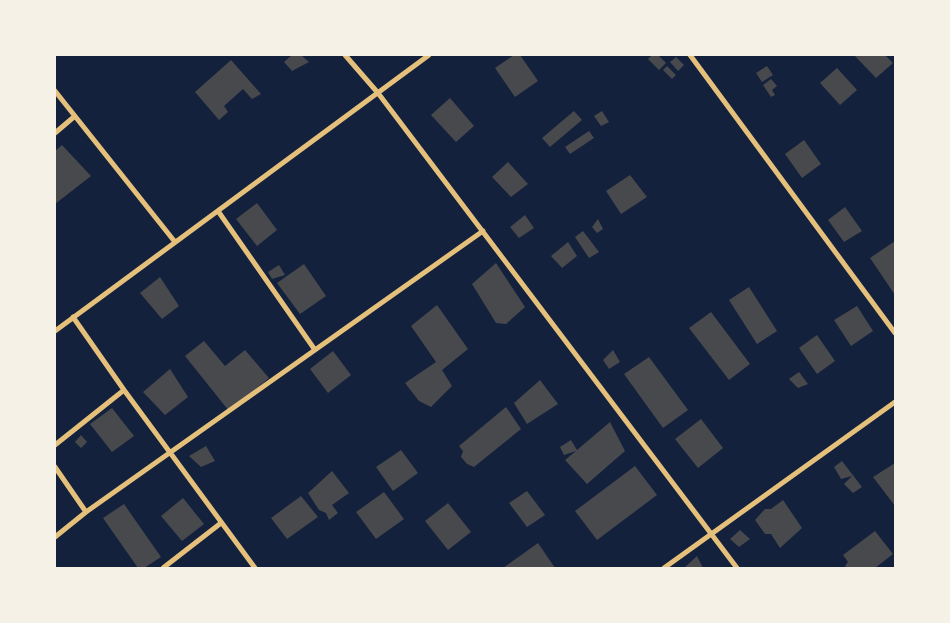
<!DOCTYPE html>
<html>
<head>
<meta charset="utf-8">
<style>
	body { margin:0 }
	#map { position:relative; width:950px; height:623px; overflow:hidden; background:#14213d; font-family:Manrope,sans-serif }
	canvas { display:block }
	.frame { position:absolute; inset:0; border:56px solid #f6f1e7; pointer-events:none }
</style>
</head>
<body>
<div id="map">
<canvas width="950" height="623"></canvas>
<div class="frame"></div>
</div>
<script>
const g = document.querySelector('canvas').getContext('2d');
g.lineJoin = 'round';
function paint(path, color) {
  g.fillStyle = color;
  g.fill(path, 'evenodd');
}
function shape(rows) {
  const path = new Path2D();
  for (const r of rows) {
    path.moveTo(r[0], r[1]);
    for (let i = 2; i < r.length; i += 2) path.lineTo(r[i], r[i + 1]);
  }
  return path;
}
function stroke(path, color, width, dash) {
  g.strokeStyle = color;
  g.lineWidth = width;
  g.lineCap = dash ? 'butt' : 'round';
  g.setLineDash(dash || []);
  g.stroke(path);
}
paint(shape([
	[292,55,301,55,309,62,292,71,284,62],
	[514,55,520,55,538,81,515,97,495,68],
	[652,55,658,55,666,63,659,70,648,59],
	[854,55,885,55,893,63,876,78],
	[676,57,684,65,678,71,670,62],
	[231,60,261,94,252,99,243,89,224,106,228,112,219,120,195,92],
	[667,66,676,75,672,79,663,70],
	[767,66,773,75,762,82,756,73],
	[837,68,857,90,840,105,820,83],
	[771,79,777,86,772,90,775,95,771,97,763,85],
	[450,98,474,126,456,142,431,115],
	[574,111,582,120,550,147,542,138],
	[602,111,609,122,601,126,594,116],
	[589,131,594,138,570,154,565,147],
	[804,140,821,164,802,178,785,154],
	[62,145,91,176,55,204,55,151],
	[508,162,528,184,511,197,492,177],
	[630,175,647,197,621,214,606,191],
	[257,203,277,230,257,246,236,219],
	[845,207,862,231,844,242,828,220],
	[525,215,534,228,519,238,510,227],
	[598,219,603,229,597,233,592,227],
	[583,231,599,252,589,258,575,237],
	[895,241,895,295,870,258],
	[568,242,577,256,562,268,551,256],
	[496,263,525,307,506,324,496,323,472,284],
	[304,264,326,296,300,314,277,283],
	[279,265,285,275,272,279,268,272],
	[160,277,179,306,162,319,140,293],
	[749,287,777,331,757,344,729,300],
	[437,305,468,349,442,370,452,386,431,407,419,401,405,383,436,362,411,326],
	[857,306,873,331,851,346,834,320],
	[711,312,750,364,729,380,689,328],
	[817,335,835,361,817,374,799,348],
	[204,341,225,366,245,350,269,378,229,411,185,356],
	[613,350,620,362,609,369,603,360],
	[333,351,351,375,328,393,310,369],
	[649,357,688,410,663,428,624,374],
	[170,369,188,397,165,415,143,392],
	[799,372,808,384,798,388,789,379],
	[540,380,558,404,527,424,514,403],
	[506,407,521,429,474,467,467,464,461,457,463,451,459,446],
	[112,408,134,436,112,452,90,424],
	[701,419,723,448,698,468,675,439],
	[610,422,625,451,587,484,565,460,576,451,564,455,560,447,571,440,577,450],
	[81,435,87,442,81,448,75,442],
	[206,446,215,461,201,467,189,456],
	[401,450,418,473,393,491,376,467],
	[842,461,862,487,853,493,844,484,852,476,841,479,834,467],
	[895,463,895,506,873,477],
	[635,466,657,495,597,540,575,511],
	[332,471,349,493,332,505,338,513,329,520,326,513,319,510,308,493],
	[527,491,545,515,527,527,509,503],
	[384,492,404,519,376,539,356,512],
	[301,496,318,517,287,539,271,518],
	[183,498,204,524,182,541,161,516],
	[783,500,802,528,780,548,771,534,765,534,755,520,765,509,771,509],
	[448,503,471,532,448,550,425,521],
	[124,504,161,557,144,568,138,568,103,518],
	[740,530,750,539,739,547,730,539],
	[875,531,893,554,875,568,847,568,845,566,848,562,843,555],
	[538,543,555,568,503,568],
	[697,556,703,568,684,568]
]), '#48494c');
stroke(shape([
	[345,55,378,93,737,568],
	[690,55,895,333],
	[55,91,175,242],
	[55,133,75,116],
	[218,211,315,350],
	[73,317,124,390,255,568],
	[55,331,429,55],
	[55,445,124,390],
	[55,467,86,512],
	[55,537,86,512,483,231],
	[163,568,221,523],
	[664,568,895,402]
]), '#e5c07b', 5);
</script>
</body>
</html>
